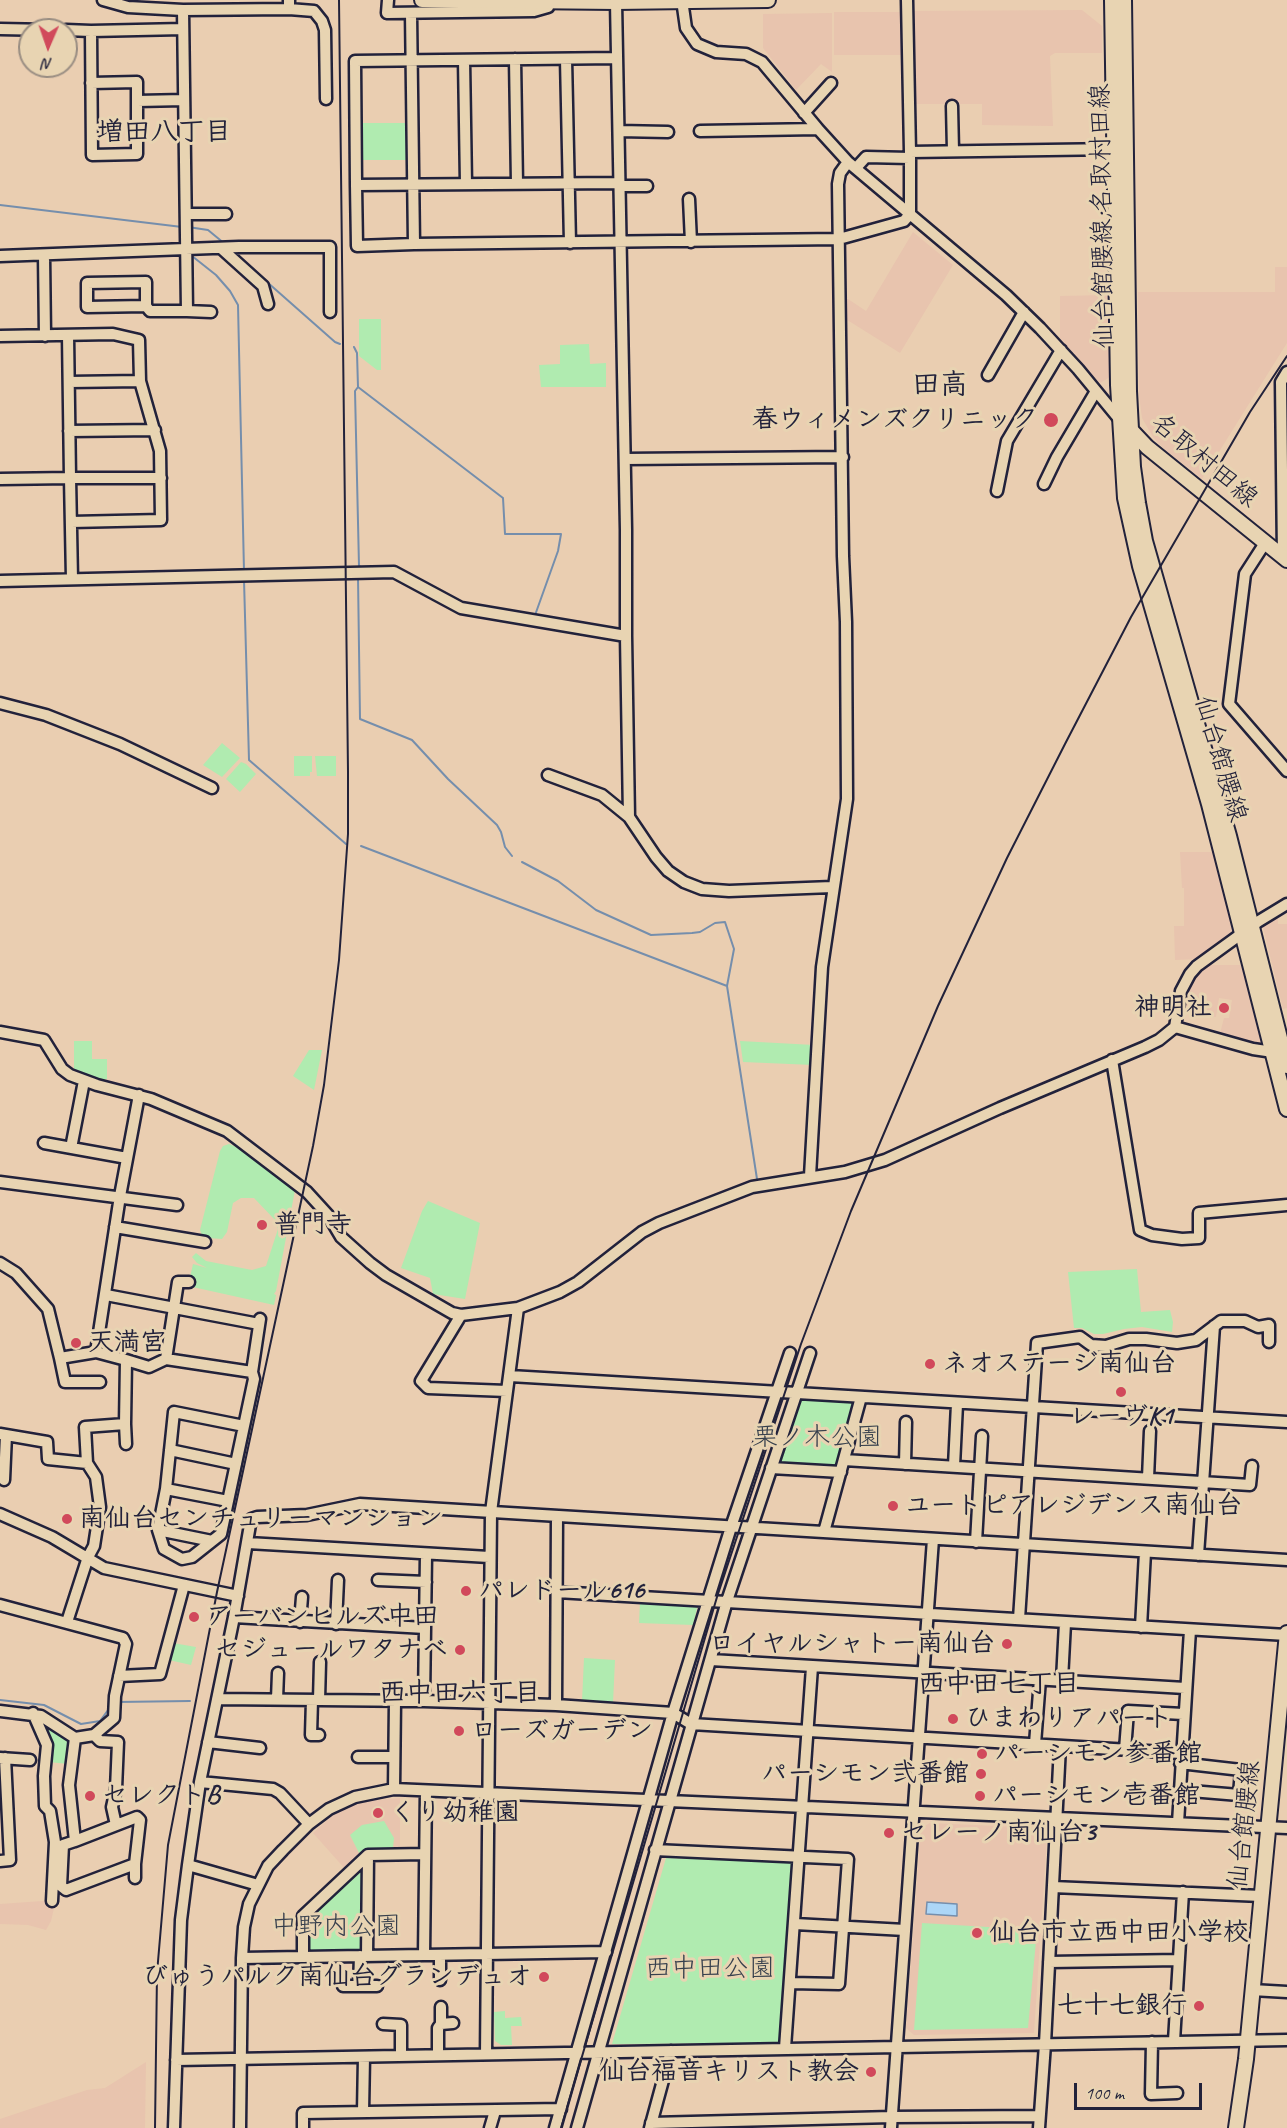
<!DOCTYPE html>
<html>
<head>
<meta charset="utf-8">
<style>
	body { margin:0 }
	#map { position:relative; width:1287px; height:2128px; overflow:hidden; background:#eaceb1; font-family:Caveat,sans-serif }
	canvas { display:block }
	.north { position:absolute; left:18px; top:18px; width:60px; height:60px; box-sizing:border-box; background:#e8d4b2; border:2px solid #998d82; border-radius:50%; rotate:182deg; font-size:16px; font-weight:700; line-height:24px; text-align:center; color:#22223b }
	.north::after { content:''; display:block; margin:auto; width:21px; height:27px; background:#d1495b; clip-path:polygon(50% 0,100% 100%,50% 72%,0 100%) }
	.scale { position:absolute; left:1074px; top:2083px; width:128px; height:27px; box-sizing:border-box; border:3px solid #22223b; border-top:0; padding-left:8px; font-size:18px; line-height:21px; white-space:nowrap; color:#22223b; -webkit-text-stroke:4px #e8d4b2; paint-order:stroke }
</style>
</head>
<body>
<div id="map">
<canvas width="1287" height="2128"></canvas>
<div class="north">N</div>
<div class="scale">100 m</div>
</div>
<script>
const g = document.querySelector('canvas').getContext('2d');
g.lineJoin = 'round';
function paint(path, color) {
  g.fillStyle = color;
  g.fill(path, 'evenodd');
}
function shape(rows) {
  const path = new Path2D();
  for (const r of rows) {
    path.moveTo(r[0], r[1]);
    for (let i = 2; i < r.length; i += 2) path.lineTo(r[i], r[i + 1]);
  }
  return path;
}
function stroke(path, color, width, dash) {
  g.strokeStyle = color;
  g.lineWidth = width;
  g.lineCap = dash ? 'butt' : 'round';
  g.setLineDash(dash || []);
  g.stroke(path);
}
function drawText(font, color, halo, rows, align = 'center') {
  g.font = font + ' Caveat,"Klee One",sans-serif';
  g.lineWidth = 6;
  g.setLineDash([]);
  g.textBaseline = 'middle';
  g.strokeStyle = halo;
  g.fillStyle = color;
  for (const [text, x, y, turn = 0] of rows) {
    g.save();
    g.translate(x, y);
    g.rotate((+turn || 0) * Math.PI / 180);
    g.textAlign = isNaN(turn) ? turn : align;
    if (halo) g.strokeText(text, 0, 0);
    g.fillText(text, 0, 0);
    g.restore();
  }
}
paint(shape([
	[1082,10,1102,26,1102,53,1055,53,1050,56,1053,126,982,125,982,104,912,104,911,11],
	[834,12,904,12,905,55,834,55],
	[832,13,832,72,821,64,796,90,763,48,763,14],
	[913,232,953,265,900,353,844,318,845,297,866,311],
	[1275,267,1287,267,1287,343,1202,479,1164,449,1153,437,1142,418,1139,395,1138,292,1275,292],
	[1108,295,1110,377,1100,383,1060,338,1060,296],
	[1180,852,1212,852,1233,932,1197,959,1175,960,1174,926,1184,926,1184,888,1182,888],
	[1278,915,1278,924,1287,924,1287,1008,1283,1009,1262,923],
	[1207,965,1241,965,1263,1049,1219,1037,1224,1018,1229,1018,1232,1000,1219,998,1216,1017,1183,1010,1186,992,1190,983,1197,972,1201,971],
	[400,1798,400,1850,365,1852,346,1870,313,1833,333,1815,347,1807,365,1801],
	[930,1823,1041,1828,1047,1837,1034,2033,914,2035,906,2028,921,1828],
	[56,1900,51,1921,46,1930,28,1925,0,1924,0,1904],
	[146,2062,145,2128,0,2128,0,2119,87,2090,105,2088]
]), '#e8c4ae');
paint(shape([
	[358,123,407,123,407,160,358,160],
	[359,319,381,319,381,370,377,370,359,356],
	[589,344,590,364,606,363,606,387,541,387,539,365,560,364,560,345],
	[222,743,240,758,222,777,203,765],
	[294,756,312,756,312,772,310,772,310,776,294,776],
	[315,756,336,756,336,776,317,776],
	[241,762,246,764,256,774,240,792,226,779],
	[74,1041,92,1041,92,1059,107,1059,107,1079,105,1079,105,1082,84,1076,74,1071],
	[740,1041,814,1045,813,1065,743,1062],
	[309,1050,322,1050,314,1090,293,1076],
	[229,1144,239,1148,292,1184,295,1190,276,1291,274,1294,276,1295,274,1305,188,1286,193,1264,207,1268,197,1263,192,1257,196,1253,206,1261,252,1270,266,1266,278,1229,275,1220,254,1198,241,1198,233,1203,227,1232,222,1239,208,1238,202,1235,200,1230,220,1151,223,1146],
	[428,1201,480,1223,465,1299,433,1294,430,1278,401,1268,422,1211],
	[1137,1269,1141,1312,1170,1310,1173,1322,1172,1332,1142,1327,1124,1329,1103,1334,1094,1334,1082,1328,1074,1328,1068,1272],
	[802,1398,852,1401,855,1403,835,1469,781,1464,780,1462],
	[640,1602,698,1604,693,1625,639,1623],
	[173,1643,196,1647,191,1665,169,1660],
	[584,1658,615,1660,613,1703,582,1701],
	[39,1718,71,1737,68,1764,49,1762],
	[384,1821,394,1838,393,1848,365,1849,359,1853,350,1835,362,1825],
	[666,1858,792,1862,779,2043,612,2044],
	[360,1867,365,1870,363,1951,307,1953,308,1917],
	[922,1923,1037,1930,1028,2028,914,2030],
	[505,2011,505,2018,521,2017,522,2026,511,2026,512,2045,501,2045,495,2041,494,2012]
]), '#b0ebb0');
const water = shape([
	[927,1902,957,1904,957,1916,926,1914,927,1902]
]);
paint(water, '#acd6f7');
stroke(water, '#758eac', 1.5);
stroke(shape([
	[0,205,182,227],
	[188,227,208,230,225,244],
	[233,252,335,342,340,344],
	[158,255,182,255],
	[192,256,216,275,230,291,238,305,244,571],
	[354,347,357,353,358,387,503,498,505,534,561,534,558,551,534,618],
	[358,387,355,391,359,566,363,568],
	[358,577,360,719,412,740,448,779,497,825,501,832,505,847,512,856],
	[244,580,249,760,346,844],
	[361,846,727,986,757,1179],
	[522,862,558,881,596,910,651,935,692,933,700,932,715,923,725,922,734,949,727,986],
	[0,1700,44,1705,81,1724,100,1721,111,1706],
	[117,1702,190,1701]
]), '#758eac', 2);
const minor = shape([
	[103,0,128,7,183,10,289,9,289,0],
	[388,0,387,13,534,11,548,7,548,0],
	[682,0,686,28,697,44,716,52,746,54,762,62,818,129,848,162,1006,295,1040,328,1078,369,1120,420],
	[907,0,910,152],
	[616,2,626,529,626,636,629,817],
	[289,9,314,11,322,21,325,30,326,99],
	[411,13,414,244],
	[0,29,50,30],
	[183,29,91,31,92,155,137,154,137,101,184,100],
	[66,30,91,31],
	[617,58,355,61,356,185,620,183],
	[515,59,517,184],
	[566,59,570,243],
	[464,60,466,184],
	[91,83,137,82,137,101],
	[952,106,953,151],
	[804,113,831,83],
	[619,131,668,132],
	[700,131,818,129],
	[856,168,866,157,910,158],
	[356,185,357,246,414,244,839,239,904,221,910,214,910,152,1116,149],
	[620,186,647,186],
	[689,199,691,242],
	[186,214,226,214],
	[222,249,263,286,268,304],
	[44,255,45,336],
	[0,256,239,247,330,247,330,312],
	[146,306,146,282,87,283,87,307,146,306,150,311,187,311,183,10],
	[187,311,211,312],
	[68,335,70,478,161,478],
	[0,336,113,334,139,340,140,381,160,451,161,520,71,522],
	[988,375,1024,312],
	[69,382,140,381],
	[69,431,155,430],
	[625,459,843,457],
	[0,479,70,478,72,579],
	[1044,484,1057,457,1096,391],
	[997,491,1007,441,1061,350],
	[1265,543,1245,574,1229,704,1287,771],
	[1283,557,1281,382,1287,372],
	[0,581,394,572,461,608,626,636],
	[0,703,46,715,120,744,212,788],
	[548,775,602,795,629,817,656,857,668,871,684,882,702,889,729,891,832,887],
	[1175,1027,1253,1049,1273,1052],
	[0,1032,44,1040,62,1069,70,1075,97,1085,151,1099,227,1131,307,1192,328,1215,341,1237,370,1263,386,1275,452,1313,461,1315,518,1308,560,1292,578,1282,642,1232,659,1223,752,1187,845,1172,885,1160,1000,1108,1145,1047,1159,1040,1175,1027,1181,991,1190,974,1197,966,1259,921,1287,904],
	[1112,1060,1140,1230,1152,1235,1182,1239,1199,1238,1199,1213,1287,1205],
	[44,1143,127,1158],
	[71,1148,84,1081],
	[810,1176,822,967,847,799,846,622,843,556,838,184,840,173,848,162],
	[0,1182,177,1205],
	[115,1227,205,1242],
	[0,1263,16,1273,48,1309,60,1358,96,1352,126,1360,125,1424,85,1427,87,1463,96,1477,100,1507,94,1546,88,1557,67,1622],
	[106,1295,259,1324],
	[461,1315,421,1381,428,1388,507,1391],
	[96,1352,120,1196,139,1095],
	[60,1358,65,1382,100,1382],
	[166,1359,178,1282,189,1282],
	[126,1360,149,1367,166,1359,252,1372,260,1319],
	[510,1376,1287,1422],
	[125,1424,126,1444],
	[244,1426,174,1412,166,1489,158,1530,164,1549,182,1559,192,1557,221,1534,254,1379,252,1372],
	[0,1434,47,1442,48,1459,87,1463],
	[170,1450,236,1464],
	[844,1460,1250,1485,1252,1466],
	[905,1464,906,1422],
	[954,1466,957,1404],
	[771,1468,841,1472],
	[1148,1478,1150,1431],
	[4,1480,6,1435],
	[166,1489,228,1501],
	[0,1514,52,1537,104,1568,238,1596],
	[158,1530,212,1541],
	[824,1532,861,1397],
	[976,1542,982,1436],
	[248,1543,489,1557],
	[1198,1555,1214,1326],
	[378,1580,426,1582],
	[557,1592,1287,1635],
	[0,1605,123,1638,126,1644,115,1696,114,1718,94,1735,75,1738,41,1716,0,1711],
	[234,1617,425,1628],
	[1019,1619,1037,1343,1080,1337,1091,1345,1106,1346,1129,1339,1146,1339,1177,1343,1196,1340,1221,1321,1245,1321,1258,1327,1269,1325,1269,1342],
	[300,1622,302,1597],
	[336,1624,338,1580],
	[1141,1627,1145,1552],
	[711,1660,1185,1688],
	[119,1676,160,1674,184,1585],
	[1062,1680,1065,1623],
	[217,1699,424,1701,556,1705,673,1713,691,1724,1181,1753],
	[277,1699,278,1673],
	[312,1700,311,1735,319,1735],
	[319,1700,320,1662],
	[424,1701,426,1555],
	[556,1705,557,1516],
	[33,1713,47,1745,44,1776,45,1806,50,1811,55,1842,52,1901],
	[94,1735,100,1741,118,1742,116,1789,112,1807,116,1825],
	[75,1738,69,1785,75,1841,63,1845,61,1886,66,1890,135,1864,140,1820,137,1817,75,1841],
	[208,1742,260,1748],
	[1035,1744,1040,1679],
	[1125,1750,1128,1711,1183,1714],
	[358,1757,394,1757],
	[0,1758,30,1760],
	[200,1782,273,1789,280,1793,309,1824],
	[394,1789,395,1701],
	[1179,1790,1239,1795,1241,1770,1180,1763],
	[1178,1823,1190,1630],
	[655,1850,848,1859,839,1984,791,1983],
	[0,1861,10,1860,5,1758],
	[188,1865,258,1885],
	[135,1878,135,1864],
	[1053,1887,1261,1896],
	[795,1924,905,1930],
	[424,1955,426,1791],
	[440,1955,440,1980],
	[367,1956,368,1855],
	[303,1957,303,1916,368,1855,425,1854],
	[242,1958,606,1952],
	[1049,1962,1179,1960],
	[343,1986,359,1986,360,1956],
	[359,1986,377,1986],
	[1252,1990,1287,1992],
	[383,2024,401,2025,401,2056],
	[441,2024,441,2007],
	[1174,2041,1183,1892],
	[1152,2042,1151,2094,1177,2093],
	[785,2048,812,1667],
	[486,2054,491,1512,518,1308],
	[438,2055,438,2028,441,2024,453,2023],
	[176,2060,1287,2040],
	[363,2112,364,2057],
	[651,2123,892,2117,1039,2116],
	[174,2128,181,1920,188,1865,200,1782,234,1617,251,1519,257,1517,307,1515,360,1504,1287,1560],
	[240,2128,242,1958,244,1927,249,1904,268,1866,283,1850,309,1824,329,1809,355,1797,394,1789,1287,1828],
	[303,2128,303,2113,561,2109],
	[490,2128,495,2111],
	[555,2128,673,1713,731,1527,790,1353],
	[577,2128,727,1601,810,1353],
	[650,2128,671,2051],
	[891,2128,933,1539],
	[1039,2128,1045,2044,1060,1746]
]);
const major = shape([
	[422,0,616,2,768,0],
	[1112,0,1118,385,1125,498,1140,566,1209,804,1287,1109],
	[1124,0,1129,391,1133,467,1138,503,1145,541,1229,836,1287,1066],
	[1130,429,1147,447,1287,560],
	[1236,2128,1246,2059,1287,1633]
]);
stroke(minor, '#22223b', 15);
stroke(major, '#22223b', 18);
stroke(minor, '#e8d4b2', 10);
stroke(major, '#e8d4b2', 14);
stroke(shape([
	[155,2128,157,1973,168,1845,217,1592,313,1146,324,1085,339,960,348,834,348,772,339,0],
	[561,2128,717,1597,801,1344,851,1211,938,1006,1007,858,1065,744,1131,617,1185,524,1250,412,1287,356]
]), '#22223b', 2);
for (const [x, y, r, color] of [
	[1051,420,8,"#d1495b"],
	[1224,1008,6,"#d1495b"],
	[262,1225,6,"#d1495b"],
	[76,1343,6,"#d1495b"],
	[930,1364,6,"#d1495b"],
	[1121,1392,6,"#d1495b"],
	[893,1506,6,"#d1495b"],
	[67,1519,6,"#d1495b"],
	[466,1591,6,"#d1495b"],
	[194,1617,6,"#d1495b"],
	[1007,1644,6,"#d1495b"],
	[460,1650,6,"#d1495b"],
	[953,1719,6,"#d1495b"],
	[459,1731,6,"#d1495b"],
	[982,1754,6,"#d1495b"],
	[981,1774,6,"#d1495b"],
	[90,1796,6,"#d1495b"],
	[980,1796,6,"#d1495b"],
	[378,1813,6,"#d1495b"],
	[889,1833,6,"#d1495b"],
	[977,1933,6,"#d1495b"],
	[544,1977,6,"#d1495b"],
	[1199,2006,6,"#d1495b"],
	[871,2072,6,"#d1495b"]
]) {
  const dot = new Path2D();
  dot.arc(x, y, r, 0, 2 * Math.PI);
  g.fillStyle = color;
  g.fill(dot);
  stroke(dot, '#e8d4b2', 2);
}
drawText('26px', '#22223b', '#e8d4b2', [
	["仙台館腰線;名取村田線",1103,216,-91],
	["名取村田線",1204,461,40],
	["仙台館腰線",1220,759,74],
	["仙台館腰線",1245,1825,-84]
]);
drawText('bold 26px', '#22223b', '#e8d4b2', [
	["春ウィメンズクリニック",1038,420,"right"],
	["神明社",1212,1008,"right"],
	["普門寺",274,1225],
	["天満宮",88,1343],
	["ネオステージ南仙台",942,1364],
	["レーヴK1",1121,1417,"center"],
	["ユートピアレジデンス南仙台",905,1506],
	["南仙台センチュリーマンション",79,1519],
	["パレドール616",478,1591],
	["アーバンヒルズ中田",206,1617],
	["ロイヤルシャトー南仙台",995,1644,"right"],
	["セジュールワタナベ",448,1650,"right"],
	["ひまわりアパート",965,1719],
	["ローズガーデン",471,1731],
	["パーシモン参番館",994,1754],
	["パーシモン弐番館",969,1774,"right"],
	["セレクトB",102,1796],
	["パーシモン壱番館",992,1796],
	["くり幼稚園",390,1813],
	["セレーノ南仙台3",901,1833],
	["仙台市立西中田小学校",989,1933],
	["びゅうパルク南仙台グランデュオ",532,1977,"right"],
	["七十七銀行",1187,2006,"right"],
	["仙台福音キリスト教会",859,2072,"right"]
], 'left');
drawText('26px', '#37404d', '#e8d4b2', [
	["栗ノ木公園",817,1438],
	["中野内公園",336,1927],
	["西中田公園",710,1969]
]);
drawText('bold 27px', '#22223b', '#e8d4b2', [
	["増田八丁目",164,133],
	["西中田七丁目",999,1685],
	["西中田六丁目",460,1694]
]);
drawText('bold 28px', '#22223b', '#e8d4b2', [
	["田高",940,386]
]);
</script>
</body>
</html>
